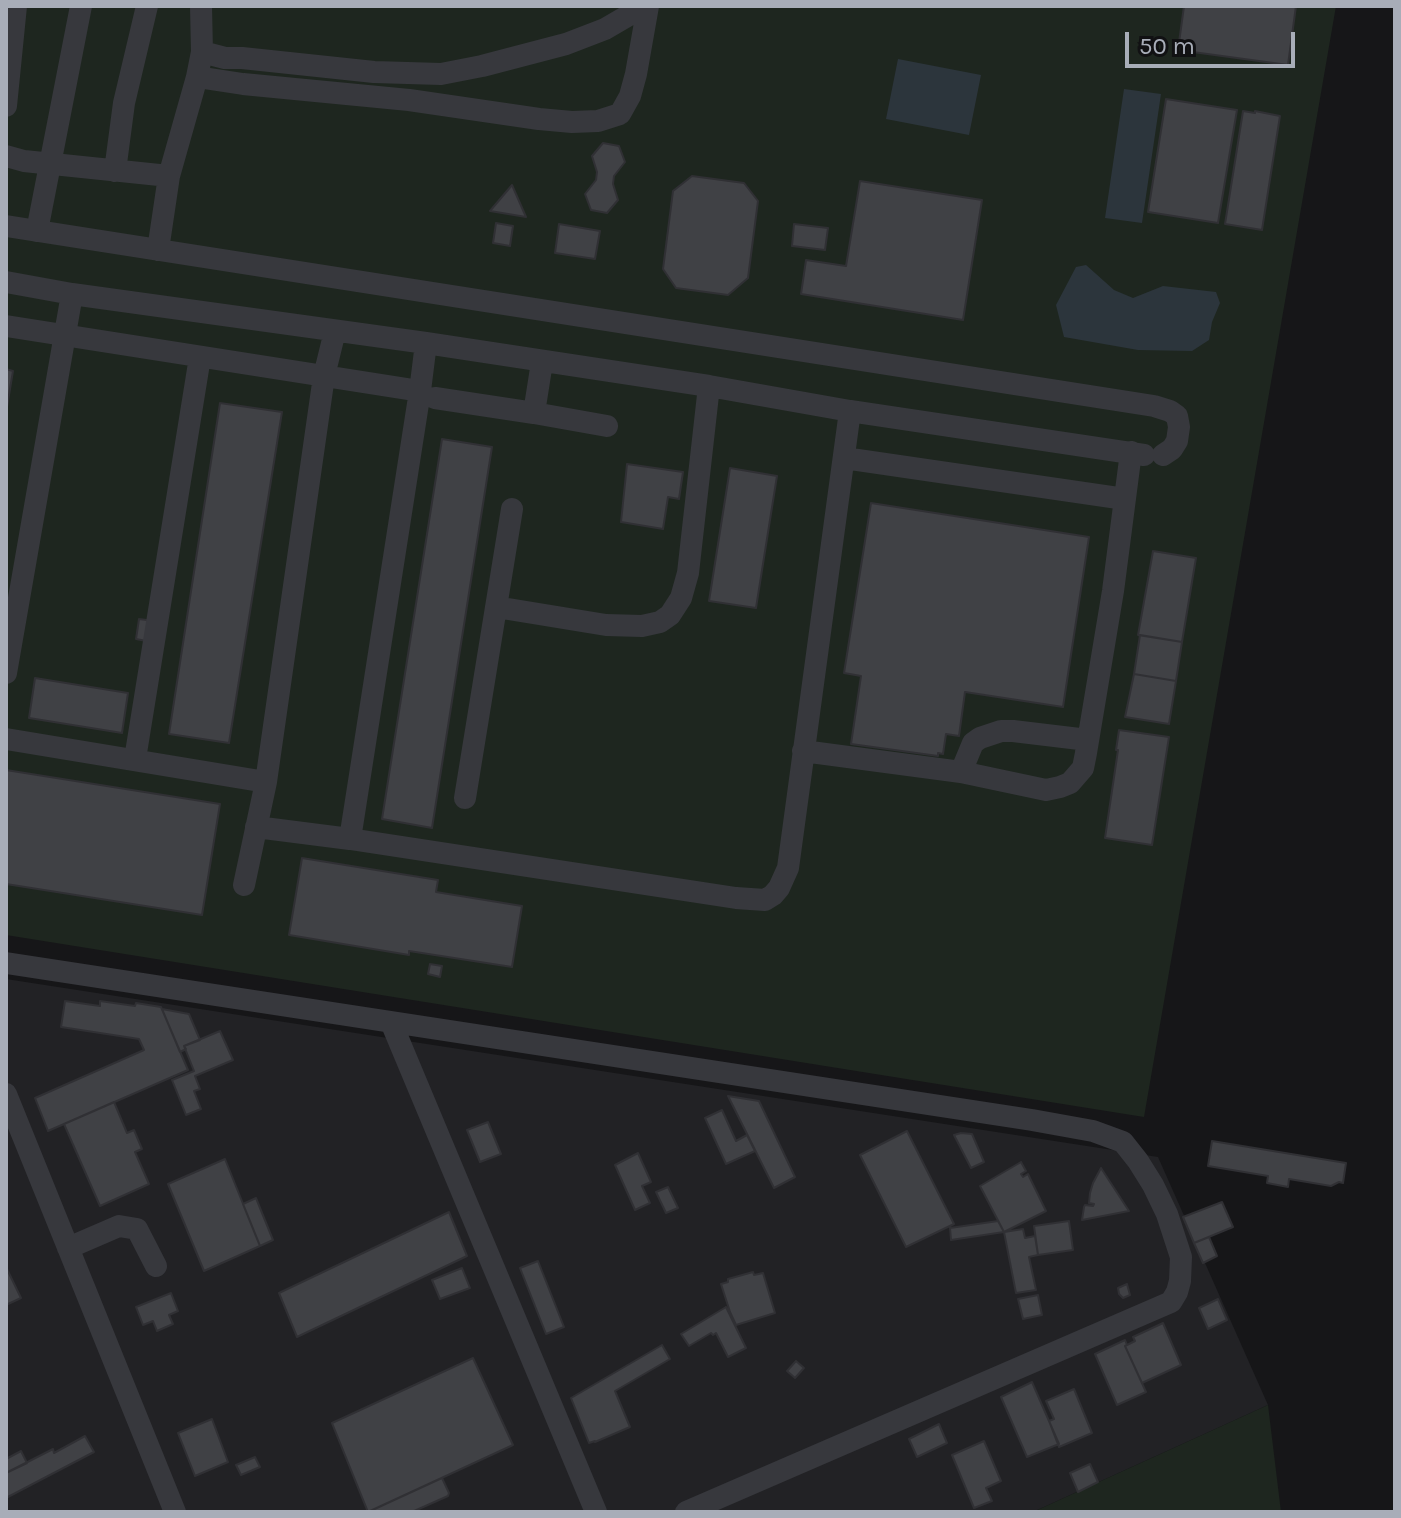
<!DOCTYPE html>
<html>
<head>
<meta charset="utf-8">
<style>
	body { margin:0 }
	#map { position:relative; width:1401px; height:1518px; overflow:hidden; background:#161618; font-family:Karla,sans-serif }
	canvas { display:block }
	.frame { position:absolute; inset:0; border:8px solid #a8adb8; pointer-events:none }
	.scale { position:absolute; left:1125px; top:32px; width:170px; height:36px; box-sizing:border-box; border:4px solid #a8adb8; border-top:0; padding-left:10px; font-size:24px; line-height:28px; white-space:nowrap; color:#a8adb8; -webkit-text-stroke:6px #111113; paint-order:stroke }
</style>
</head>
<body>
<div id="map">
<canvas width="1401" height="1518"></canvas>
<div class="frame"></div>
<div class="scale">50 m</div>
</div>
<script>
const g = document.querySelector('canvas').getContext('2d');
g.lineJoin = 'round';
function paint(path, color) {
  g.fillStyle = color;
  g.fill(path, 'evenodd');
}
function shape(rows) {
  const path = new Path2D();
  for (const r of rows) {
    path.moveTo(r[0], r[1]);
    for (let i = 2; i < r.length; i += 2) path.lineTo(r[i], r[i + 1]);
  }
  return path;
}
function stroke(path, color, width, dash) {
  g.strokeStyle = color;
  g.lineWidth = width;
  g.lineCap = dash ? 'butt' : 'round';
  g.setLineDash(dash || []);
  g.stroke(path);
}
paint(shape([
	[6,979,1158,1157,1268,1405,1033,1512,6,1512]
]), '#222225');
paint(shape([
	[6,6,1336,6,1144,1117,6,935],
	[1268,1405,1281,1512,1033,1512]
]), '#1e261f');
paint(shape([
	[898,59,981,75,969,135,886,119],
	[1124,89,1161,94,1142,223,1105,218],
	[1086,265,1114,290,1133,298,1163,286,1216,292,1220,303,1212,322,1209,340,1192,351,1138,350,1064,337,1056,305,1076,267]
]), '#2c353c');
const building = shape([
	[1184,6,1296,6,1288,65,1178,50,1184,6],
	[1166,99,1237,110,1218,223,1148,212,1166,99],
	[1243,111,1255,113,1255,111,1280,116,1262,230,1225,224,1243,111],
	[603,143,619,146,625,162,614,176,613,184,618,200,607,213,591,210,585,194,596,180,597,172,592,156,603,143],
	[692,176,744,183,758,201,748,278,728,295,676,288,663,269,673,191,692,176],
	[860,181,982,200,963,320,801,294,806,260,846,266,860,181],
	[512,185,526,217,490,211,512,185],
	[496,223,513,226,510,246,493,243,496,223],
	[559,224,600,231,595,259,555,253,559,224],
	[794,224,828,228,825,250,792,246,794,224],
	[6,369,13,371,6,413,6,369],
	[220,403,282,412,229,743,169,734,220,403],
	[442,439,492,447,432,828,382,819,442,439],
	[627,464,683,472,679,499,668,497,663,529,621,522,627,464],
	[730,468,777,476,756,608,709,601,730,468],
	[871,503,1089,537,1063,707,965,692,959,736,946,734,943,754,938,753,938,756,851,744,861,676,844,673,871,503],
	[1153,551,1196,558,1182,642,1138,635,1153,551],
	[139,619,155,621,151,642,136,639,139,619],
	[1140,635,1182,642,1176,681,1134,674,1140,635],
	[1134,674,1176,681,1169,724,1125,717,1134,674],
	[35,678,128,693,122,733,29,718,35,678],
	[1119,730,1169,737,1152,845,1105,838,1118,750,1116,750,1119,730],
	[6,770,220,804,202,915,6,884,6,770],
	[302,858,438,880,436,892,522,906,512,967,409,951,409,955,289,935,302,858],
	[430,964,442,966,440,977,428,974,430,964],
	[65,1001,100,1006,100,1001,135,1006,136,1003,161,1007,188,1070,48,1131,35,1098,144,1050,139,1039,61,1027,65,1001],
	[162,1009,189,1014,200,1040,184,1046,186,1049,180,1052,162,1009],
	[220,1031,233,1060,195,1076,200,1089,194,1091,201,1109,186,1115,172,1080,194,1071,184,1046,220,1031],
	[728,1096,759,1101,795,1177,774,1188,728,1096],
	[114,1102,127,1133,134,1130,142,1149,135,1152,149,1184,100,1206,64,1124,114,1102],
	[722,1110,736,1141,747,1135,755,1151,726,1164,705,1118,722,1110],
	[488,1122,501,1154,480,1162,467,1130,488,1122],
	[907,1131,954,1224,906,1247,860,1155,907,1131],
	[961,1133,972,1134,984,1162,971,1168,954,1135,961,1133],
	[1212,1141,1346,1163,1343,1183,1339,1182,1331,1186,1289,1179,1288,1187,1267,1183,1268,1176,1208,1166,1212,1141],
	[638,1153,651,1182,642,1186,650,1203,635,1210,615,1165,638,1153],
	[225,1159,260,1246,204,1271,168,1184,225,1159],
	[1021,1162,1026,1171,1021,1174,1023,1177,1028,1174,1046,1211,1004,1232,980,1186,1021,1162],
	[1101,1168,1129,1211,1082,1220,1084,1207,1085,1205,1093,1206,1094,1204,1089,1203,1090,1193,1093,1183,1101,1168],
	[668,1187,678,1208,666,1213,656,1192,668,1187],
	[256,1198,273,1240,260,1246,243,1204,256,1198],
	[1222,1202,1233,1227,1194,1243,1183,1217,1222,1202],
	[449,1212,467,1256,297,1337,279,1293,449,1212],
	[998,1221,1004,1232,951,1240,950,1228,998,1221],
	[1069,1221,1073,1250,1038,1255,1034,1226,1069,1221],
	[1023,1229,1025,1238,1035,1236,1038,1255,1029,1257,1036,1290,1016,1293,1004,1232,1023,1229],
	[1209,1237,1217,1256,1203,1263,1194,1243,1209,1237],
	[538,1261,564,1327,546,1334,520,1268,538,1261],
	[6,1267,21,1298,6,1305,6,1267],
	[462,1268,470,1288,440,1299,432,1280,462,1268],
	[753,1272,754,1275,763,1273,775,1313,736,1325,730,1312,721,1284,728,1282,728,1279,753,1272],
	[1127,1284,1130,1295,1123,1298,1119,1294,1118,1288,1127,1284],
	[171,1293,178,1311,169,1315,173,1324,157,1331,153,1321,143,1325,136,1307,171,1293],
	[1038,1295,1042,1315,1023,1319,1018,1299,1038,1295],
	[1218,1299,1227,1320,1208,1329,1199,1308,1218,1299],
	[726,1307,746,1348,728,1357,716,1333,713,1335,711,1333,689,1346,681,1334,726,1307],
	[1163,1323,1181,1365,1142,1383,1125,1346,1135,1341,1133,1337,1163,1323],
	[1125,1340,1127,1345,1125,1346,1146,1392,1117,1405,1095,1354,1125,1340],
	[662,1345,670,1359,615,1391,630,1427,595,1442,595,1441,589,1443,571,1398,662,1345],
	[473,1358,513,1445,368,1512,332,1423,473,1358],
	[796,1361,804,1368,795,1378,787,1371,796,1361],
	[1032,1382,1059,1444,1027,1457,1001,1397,1032,1382],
	[1074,1389,1092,1433,1059,1447,1049,1421,1054,1419,1046,1401,1074,1389],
	[212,1419,228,1462,195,1476,178,1433,212,1419],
	[939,1424,947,1443,917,1457,909,1439,939,1424],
	[85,1436,94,1452,6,1498,6,1473,53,1449,54,1453,85,1436],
	[984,1441,1001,1481,986,1488,992,1501,974,1508,952,1455,984,1441],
	[21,1451,27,1463,6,1473,6,1459,21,1451],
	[255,1457,260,1467,241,1475,236,1465,255,1457],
	[1090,1464,1098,1482,1078,1492,1070,1473,1090,1464],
	[442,1478,449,1493,448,1496,412,1512,368,1512,442,1478]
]);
paint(building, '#404145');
stroke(building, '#303034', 2);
stroke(shape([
	[202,52,225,58,242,58,374,72,441,74,482,66,566,44,605,29,629,15,638,6],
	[197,77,243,84,409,100,539,119,572,122,598,121,620,114,630,96,636,74,648,6],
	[6,106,16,6],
	[6,156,24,161,169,176],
	[115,171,124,103,147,6],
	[6,226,1154,406,1170,411,1177,416,1179,427,1177,441,1172,449,1163,455],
	[37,231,81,6],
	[158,250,169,176,197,77,202,52,201,6],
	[6,282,72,294,426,343,709,386,850,411,1144,455],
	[6,326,420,391],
	[435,398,534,413,607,426],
	[534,413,542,362],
	[844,458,1125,499],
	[496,607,606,625,642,626,660,622,670,615,681,598,688,573,709,386],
	[6,673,72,294],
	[6,739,266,782],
	[803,751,961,772,1046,790,1060,787,1070,783,1083,768,1086,753,1113,591,1131,452],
	[135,759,200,357],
	[961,772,973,743,980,738,1001,731,1013,731,1088,740],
	[465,798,512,509],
	[256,827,350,839,736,898,765,900,773,895,779,888,788,868,850,411],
	[350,839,420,391,426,343],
	[244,885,266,782,324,376,335,331],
	[6,963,1032,1120,1093,1131,1123,1142,1138,1161,1153,1185,1167,1214,1181,1257,1180,1281,1177,1292,1171,1302,686,1512],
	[391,1022,596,1512],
	[6,1094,175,1512],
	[68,1248,119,1226,137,1229,156,1266]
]), '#37383d', 22);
</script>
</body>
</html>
